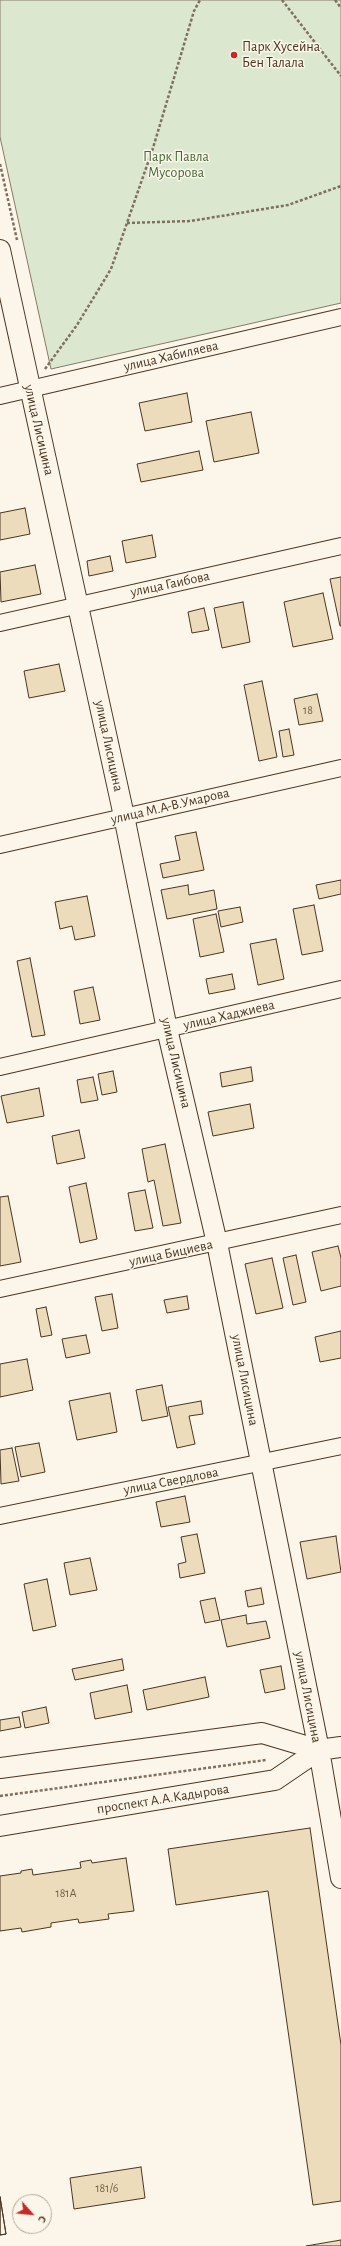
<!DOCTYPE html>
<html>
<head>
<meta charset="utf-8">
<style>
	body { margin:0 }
	#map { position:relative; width:341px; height:2246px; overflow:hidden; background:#fbf6e9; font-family:"Alegreya Sans",sans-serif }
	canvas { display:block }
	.north { position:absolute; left:12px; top:2194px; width:40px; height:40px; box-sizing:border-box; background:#fbf6e9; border:1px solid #b4a999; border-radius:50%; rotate:117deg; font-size:11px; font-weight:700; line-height:16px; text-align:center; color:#4a3520 }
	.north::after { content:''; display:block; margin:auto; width:14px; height:18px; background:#c62828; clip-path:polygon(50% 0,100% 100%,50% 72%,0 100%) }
</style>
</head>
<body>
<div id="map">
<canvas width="341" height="2246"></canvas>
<div class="north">С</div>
</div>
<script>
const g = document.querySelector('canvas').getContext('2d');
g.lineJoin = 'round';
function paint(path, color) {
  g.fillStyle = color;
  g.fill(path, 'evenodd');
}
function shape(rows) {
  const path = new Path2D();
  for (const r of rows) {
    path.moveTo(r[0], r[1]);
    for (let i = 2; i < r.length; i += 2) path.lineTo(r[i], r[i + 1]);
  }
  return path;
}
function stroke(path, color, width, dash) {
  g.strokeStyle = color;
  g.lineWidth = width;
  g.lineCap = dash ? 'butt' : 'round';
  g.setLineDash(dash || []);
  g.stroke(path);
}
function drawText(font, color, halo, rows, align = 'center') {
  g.font = font + ' "Alegreya Sans",sans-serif';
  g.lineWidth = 3;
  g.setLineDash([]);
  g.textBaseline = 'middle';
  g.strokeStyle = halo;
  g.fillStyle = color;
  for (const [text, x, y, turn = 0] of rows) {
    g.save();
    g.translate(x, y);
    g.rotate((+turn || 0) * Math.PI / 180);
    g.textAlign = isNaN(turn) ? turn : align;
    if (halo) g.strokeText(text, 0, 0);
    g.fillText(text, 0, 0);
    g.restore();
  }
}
const green = shape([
	[0,0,341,0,341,303,51,369,0,137,0,0]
]);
paint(green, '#dce7d0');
stroke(green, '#887966', 1);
const building = shape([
	[187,393,192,422,145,431,139,403,187,393],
	[251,412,259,453,214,462,206,421,251,412],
	[199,451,203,470,141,482,137,464,199,451],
	[25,508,30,534,0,540,0,513,25,508],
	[152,535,156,557,126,563,122,541,152,535],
	[110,556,113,571,89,576,87,561,110,556],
	[35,565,41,594,1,602,0,572,35,565],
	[341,577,341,626,340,626,330,579,341,577],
	[323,593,333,639,293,647,284,602,323,593],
	[243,602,250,642,222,648,214,608,243,602],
	[204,608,209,630,192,633,188,612,204,608],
	[59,664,65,691,29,698,24,671,59,664],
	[262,681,277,757,259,761,244,685,262,681],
	[317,694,323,721,299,725,294,699,317,694],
	[289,729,294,755,283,757,279,731,289,729],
	[196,832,204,870,163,878,160,864,180,860,175,836,196,832],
	[341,880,341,894,319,899,316,885,341,880],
	[188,885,189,895,214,890,217,909,167,919,161,890,188,885],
	[87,896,95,936,75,940,72,926,60,929,55,902,87,896],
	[314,905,323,951,302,955,293,909,314,905],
	[240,907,243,922,221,927,218,911,240,907],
	[216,914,224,952,200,957,193,919,216,914],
	[276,939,284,979,258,985,250,944,276,939],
	[30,958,45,1035,32,1037,17,961,30,958],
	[232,974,235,989,209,994,206,979,232,974],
	[93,987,100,1020,80,1024,74,991,93,987],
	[251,1067,253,1081,222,1087,220,1073,251,1067],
	[113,1071,117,1092,102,1095,98,1074,113,1071],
	[93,1077,98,1100,81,1103,77,1080,93,1077],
	[39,1088,44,1116,7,1123,1,1096,39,1088],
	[250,1104,254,1128,213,1136,208,1112,250,1104],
	[79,1130,85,1158,57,1164,52,1136,79,1130],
	[165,1144,181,1223,163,1226,154,1180,148,1182,142,1149,165,1144],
	[86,1183,97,1239,80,1243,69,1187,86,1183],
	[145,1190,153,1228,135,1231,128,1193,145,1190],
	[8,1196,21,1262,0,1266,0,1197,8,1196],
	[338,1246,341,1258,341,1286,321,1291,312,1252,338,1246],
	[296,1255,306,1302,293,1305,283,1258,296,1255],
	[272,1258,283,1308,256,1314,245,1264,272,1258],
	[112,1294,118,1328,102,1331,95,1297,112,1294],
	[187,1296,189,1309,167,1313,164,1300,187,1296],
	[46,1307,52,1335,41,1337,36,1309,46,1307],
	[341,1331,341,1358,320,1362,315,1337,341,1331],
	[86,1335,90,1353,66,1358,62,1339,86,1335],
	[27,1359,33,1390,0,1397,0,1364,27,1359],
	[162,1385,168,1416,142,1421,136,1390,162,1385],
	[110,1393,117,1432,77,1440,69,1401,110,1393],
	[201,1401,203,1414,189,1416,195,1444,177,1448,168,1407,201,1401],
	[39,1443,45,1472,21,1477,15,1447,39,1443],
	[12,1448,19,1481,1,1484,0,1450,12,1448],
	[185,1496,190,1522,161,1527,156,1502,185,1496],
	[197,1534,205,1573,180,1578,178,1564,186,1562,181,1537,197,1534],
	[336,1536,341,1572,307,1579,300,1542,336,1536],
	[90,1558,97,1590,70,1595,64,1563,90,1558],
	[47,1579,56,1626,33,1631,24,1584,47,1579],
	[261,1588,264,1604,248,1607,245,1591,261,1588],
	[215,1598,220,1620,205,1623,200,1601,215,1598],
	[246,1615,247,1624,266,1621,270,1638,227,1647,221,1620,246,1615],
	[122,1659,124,1670,75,1680,72,1669,122,1659],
	[281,1666,285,1689,265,1693,260,1670,281,1666],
	[205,1677,209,1697,147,1710,143,1690,205,1677],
	[127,1685,132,1712,95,1719,90,1693,127,1685],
	[46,1707,49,1723,25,1728,22,1712,46,1707],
	[19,1717,21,1727,0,1731,0,1720,19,1717],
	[310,1828,341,2045,341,2201,313,2205,268,1891,176,1905,168,1849,310,1828],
	[126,1858,134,1911,108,1914,109,1919,79,1923,78,1919,51,1923,51,1927,22,1932,21,1928,0,1931,0,1876,21,1873,21,1871,32,1869,33,1875,81,1868,80,1862,91,1860,92,1863,126,1858],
	[141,2167,145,2198,74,2209,70,2178,141,2167],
	[0,2197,6,2234,0,2235,0,2197],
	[0,2197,6,2234,0,2235,0,2197],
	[341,2240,341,2246,306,2246,341,2240]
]);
paint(building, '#ecdcbc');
stroke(building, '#4a3520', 1);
const minor = shape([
	[0,396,341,317],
	[0,623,341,546],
	[0,845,341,768],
	[0,1067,341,989],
	[0,1289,341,1215],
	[0,1516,341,1446]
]);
const tertiary = shape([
	[0,250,124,816,167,1029,217,1243,319,1750,341,1878],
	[0,1768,262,1733,319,1750],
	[0,1826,275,1780,319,1750,341,1747]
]);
stroke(minor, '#4a3520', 18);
stroke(tertiary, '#4a3520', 22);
stroke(shape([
	[282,0,341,76],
	[335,0,341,8],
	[0,164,17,240],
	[127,223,191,221,288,205,341,186],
	[45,369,77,325,111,269,153,148,194,11,200,0],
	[0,1796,266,1760]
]), '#7f6f5c', 2.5, [3, 2]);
stroke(minor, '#fbf6e9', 16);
stroke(tertiary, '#fbf6e9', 20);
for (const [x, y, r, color] of [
	[234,55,4,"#c62828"]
]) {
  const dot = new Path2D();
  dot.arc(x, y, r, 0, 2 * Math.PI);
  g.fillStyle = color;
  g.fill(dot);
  stroke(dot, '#fbf6e9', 1.5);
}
drawText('12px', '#725f47', null, [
	["18",308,710],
	["181А",66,1893],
	["181/6",107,2188]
]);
drawText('14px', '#4a3520', '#fbf6e9', [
	["Парк Хусейна",242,47],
	["Бен Талала",242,63]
], 'left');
drawText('14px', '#436837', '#fbf6e9', [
	["Парк Павла",176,157],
	["Мусорова",176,173]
]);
drawText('14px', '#4a3520', '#fbf6e9', [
	["улица Хабиляева",171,356,-13],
	["улица Лисицина",39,430,77],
	["улица Гаибова",170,584,-12],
	["улица Лисицина",109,746,78],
	["улица М.А-В.Умарова",170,806,-13],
	["улица Хаджиева",229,1015,-13],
	["улица Лисицина",176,1063,77],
	["улица Бициева",171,1253,-12],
	["улица Лисицина",245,1380,79],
	["улица Свердлова",171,1481,-11],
	["улица Лисицина",308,1697,79],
	["проспект А.А.Кадырова",163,1799,-9]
]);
</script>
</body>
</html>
